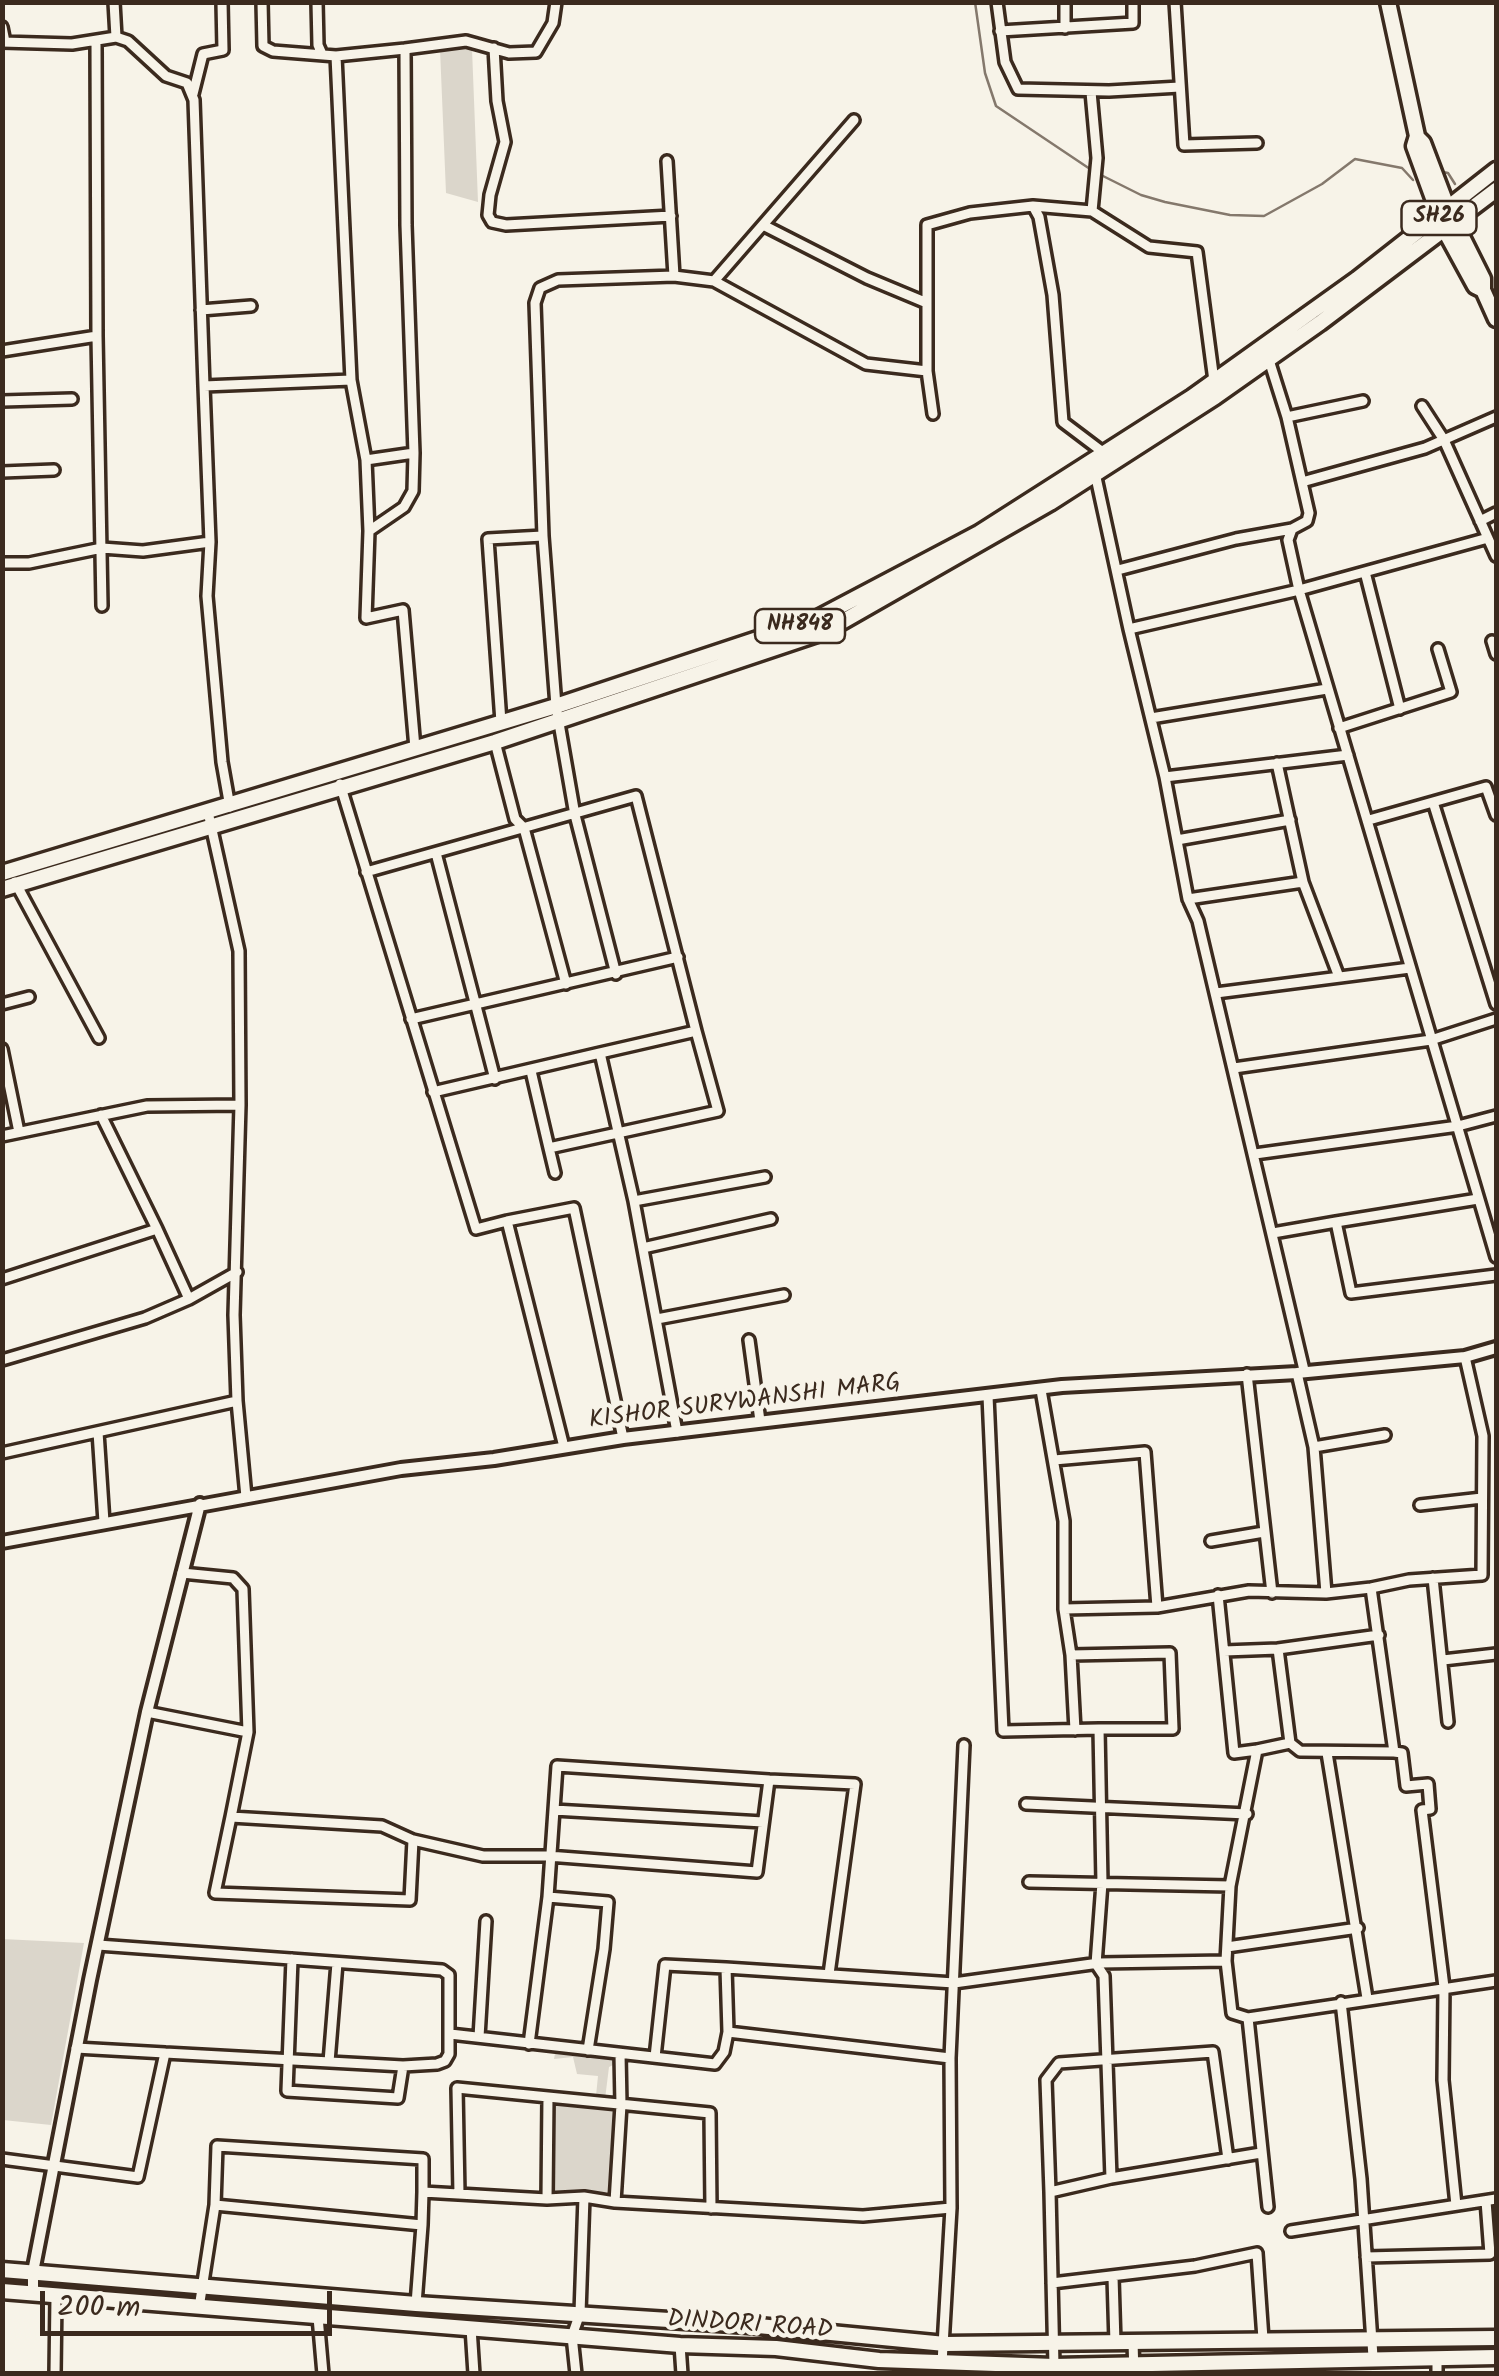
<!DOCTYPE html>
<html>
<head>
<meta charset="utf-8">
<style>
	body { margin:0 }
	#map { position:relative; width:1499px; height:2376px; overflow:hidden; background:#f7f3e8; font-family:Kalam,sans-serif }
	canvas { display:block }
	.frame { position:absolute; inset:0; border:5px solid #3b2a1e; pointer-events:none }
	.scale { position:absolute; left:40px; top:2291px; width:292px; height:45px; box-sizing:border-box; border:5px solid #3b2a1e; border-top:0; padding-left:12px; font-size:30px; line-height:35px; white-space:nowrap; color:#3b2a1e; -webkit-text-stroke:8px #f7f3e8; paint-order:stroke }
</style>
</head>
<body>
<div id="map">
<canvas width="1499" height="2376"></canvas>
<div class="frame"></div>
<div class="scale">200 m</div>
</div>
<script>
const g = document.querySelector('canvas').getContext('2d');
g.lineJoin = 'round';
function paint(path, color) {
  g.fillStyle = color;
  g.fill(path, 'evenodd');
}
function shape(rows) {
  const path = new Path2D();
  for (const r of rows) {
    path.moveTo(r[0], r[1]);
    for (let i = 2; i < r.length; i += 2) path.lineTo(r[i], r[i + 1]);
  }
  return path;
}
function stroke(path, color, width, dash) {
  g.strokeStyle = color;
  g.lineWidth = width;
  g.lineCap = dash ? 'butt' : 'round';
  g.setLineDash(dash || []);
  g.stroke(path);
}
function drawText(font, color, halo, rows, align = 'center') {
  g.font = font + ' Kalam,sans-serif';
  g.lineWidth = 9;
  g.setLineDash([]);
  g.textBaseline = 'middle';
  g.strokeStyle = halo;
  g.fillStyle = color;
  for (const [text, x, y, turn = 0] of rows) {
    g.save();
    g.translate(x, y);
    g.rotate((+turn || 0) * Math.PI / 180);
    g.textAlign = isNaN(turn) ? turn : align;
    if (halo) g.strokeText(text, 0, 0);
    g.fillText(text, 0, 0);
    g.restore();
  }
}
paint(shape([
	[440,49,472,49,478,202,446,193],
	[2,1939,84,1943,51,2125,3,2120],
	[556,2048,618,2056,617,2063,609,2067,605,2099,597,2100,596,2096,598,2076,577,2074,573,2057,554,2059],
	[555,2105,614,2110,609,2192,553,2192]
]), '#dbd6cb');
stroke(shape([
	[975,2,985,73,996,106,1093,171],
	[1438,171,1448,173,1455,184],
	[1101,175,1141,195,1165,202,1230,215,1264,216,1322,184,1355,159,1402,168,1413,180]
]), '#84786c', 2.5);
const minor = shape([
	[262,2,263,46,273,51,336,56],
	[317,2,318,45,322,54],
	[997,2,1005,62,1018,89,1109,91,1180,87],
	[1065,2,1065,28],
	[1175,2,1184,145,1257,143],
	[2,27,5,42],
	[1000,31,1133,23,1133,2],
	[116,37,128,41,166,76,187,83,194,100,204,386],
	[2,42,72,44,116,37,114,2],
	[494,48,497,101,505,142,490,195,488,215,492,222,506,225,671,216],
	[405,49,466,41,509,53,536,52,553,23,556,2],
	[1091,92,1097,158,1092,211],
	[193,94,203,54,223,50,222,2],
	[667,161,674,276],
	[1033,206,1092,211,1149,247,1197,252,1214,381],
	[763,225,867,278,927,303],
	[714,281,854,120],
	[201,310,251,306],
	[97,336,102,606],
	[1262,348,1269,360,1287,417,1309,513,1307,521,1292,529,1288,540,1299,590,1496,1257],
	[2,351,97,336,96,41],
	[2,401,72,399],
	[1422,406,1444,440,1496,556],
	[933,414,927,371,927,225,970,213,1033,206,1039,217,1053,295,1063,422,1104,453],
	[1287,417,1363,401],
	[366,460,369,531,366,618,403,610,415,748],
	[2,472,54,470],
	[1095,473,1129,629,1299,590,1488,538],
	[1302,482,1425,448,1496,417],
	[1480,521,1496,513],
	[369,531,404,507,413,491,414,453],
	[543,536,556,706,575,815,616,974],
	[210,542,204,386,351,380,336,56,405,49,406,225,414,453,366,460,351,380],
	[2,563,29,563,102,548,143,551,210,542,207,596,222,762,230,807],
	[1118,570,1236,539,1292,529],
	[1365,572,1400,709],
	[1129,629,1165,777,1188,899,1198,921,1304,1370],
	[1492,641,1496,654],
	[1151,718,1327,689],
	[501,722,488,539,543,536,535,303,540,288,558,280,674,276,714,281,866,364,927,371],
	[1339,728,1451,692,1438,649],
	[495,742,515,819,524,828,566,984],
	[1277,763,1303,882,1339,977],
	[1165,777,1348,755],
	[340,784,476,1229,507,1221],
	[1433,802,1496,1004],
	[1369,820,1486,787,1496,815],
	[1177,840,1290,820],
	[436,853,495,1079],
	[366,872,636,796,696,1031,600,1053,634,1201,677,1432],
	[15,882,99,1038],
	[1188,899,1303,882],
	[1216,993,1410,968],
	[2,1004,29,997],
	[411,1019,678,957],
	[2,1049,19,1132],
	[1234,1068,1431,1040,1496,1019],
	[531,1071,549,1148],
	[433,1092,600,1053],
	[101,1115,157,1229],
	[2,1136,147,1106,240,1105,239,951,208,812],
	[1255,1154,1458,1126,1496,1116],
	[555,1173,549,1148,718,1111,696,1031],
	[1478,1199,1336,1222,1351,1293,1496,1275],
	[634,1201,765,1177],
	[1273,1233,1336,1222],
	[643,1248,771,1219],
	[2,1279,157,1229,189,1299],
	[657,1319,784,1295],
	[749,1340,760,1421],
	[2,1360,145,1318,189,1299,237,1272],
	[1297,1373,1314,1447,1326,1593],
	[1247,1374,1272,1593],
	[1041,1390,1064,1521,1064,1609,1071,1655,1075,1730],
	[988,1396,1003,1731,1099,1729,1102,1883,1096,1964,1104,1976,1111,2178],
	[237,1401,234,1315,240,1105],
	[98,1432,104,1522],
	[564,1447,507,1221,574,1208,623,1438],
	[1314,1447,1385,1435],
	[2,1453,237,1401,246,1497],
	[1054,1460,1145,1452,1157,1607,1064,1609],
	[1420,1505,1482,1498],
	[1211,1541,1264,1532],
	[182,1573,233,1578,243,1589,248,1732],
	[1433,1578,1448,1722],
	[1371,1588,1394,1752,1402,1753,1406,1786,1428,1784,1430,1809,1422,1810,1444,1987,1443,2080,1456,2205],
	[1218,1595,1234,1753,1257,1750],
	[1157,1607,1249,1591,1326,1593,1371,1588,1409,1580,1482,1575,1483,1436,1465,1357],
	[1278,1649,1379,1635],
	[1224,1651,1278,1649,1290,1743],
	[1071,1655,1170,1653,1173,1729,1099,1729],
	[1443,1660,1496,1654],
	[147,1712,248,1732,231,1817],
	[1327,1753,1367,1998],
	[1026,1804,1247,1814],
	[554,1810,763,1822],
	[413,1840,410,1900,215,1893,231,1817,382,1826,413,1840,483,1856,548,1856,757,1872,769,1780,855,1784,829,1974],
	[1029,1882,1230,1886],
	[548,1897,608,1902,604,1949,588,2050],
	[1227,1947,1358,1928],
	[292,1959,287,2091,398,2098,403,2066],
	[1226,1961,1232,2013,1248,2018],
	[1341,2002,1361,2179,1373,2357],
	[728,2032,950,2058],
	[450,2034,715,2064,724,2052,728,2032,726,1968,954,1983,1099,1963,1226,1961,1230,1886,1257,1750,1290,1743,1300,1751,1394,1752],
	[479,2037,486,1921],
	[529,2044,548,1897,557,1766,769,1780],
	[76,2048,165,2053],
	[655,2057,665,1965,726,1968],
	[329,2062,337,1963],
	[2,2159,138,2177,165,2053,403,2066,437,2064,445,2061,449,2054,449,1975,442,1970,98,1945],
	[1050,2192,1046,2080,1059,2063,1213,2052,1228,2159],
	[459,2194,457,2088,710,2113,711,2208],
	[547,2199,548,2097],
	[615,2202,621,2105,620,2054],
	[215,2205,422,2225,423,2192,547,2199,584,2197,615,2202,863,2216,951,2208],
	[1268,2207,1248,2018,1496,1981],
	[1291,2231,1496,2199],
	[1366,2257,1490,2254,1486,2201],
	[1113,2277,1115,2343],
	[1052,2283,1195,2266,1257,2253,1263,2339],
	[416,2304,422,2225],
	[199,2308,215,2205,217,2146,423,2159,423,2192],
	[318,2317,323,2374],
	[471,2328,474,2374],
	[1133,2342,1134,2374],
	[680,2345,682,2374],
	[1437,2358,1437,2374],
	[942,2363,951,2208,950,2058,964,1745],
	[1054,2366,1050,2192,1111,2178,1261,2153],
	[55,2374,56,2297],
	[576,2374,572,2336,580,2313,584,2197]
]);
const tertiary = shape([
	[2,1542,401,1469,494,1459,623,1438,1062,1386,1297,1373,1465,1357,1496,1348],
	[33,2293,33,2272,90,1980,147,1712,200,1504]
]);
const primary = shape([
	[1388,2,1417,136,1414,146,1445,231,1475,286,1483,290],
	[1417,137,1423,143,1448,209,1483,279,1483,290,1496,319],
	[2,2270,416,2304,748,2325,945,2344,1496,2338],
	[2,2291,680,2345,776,2348,879,2360,1054,2366,1496,2357]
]);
const trunk = shape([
	[2,873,556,706,812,621,979,533,1192,397,1357,279,1496,170],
	[2,889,495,742,826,631,1050,503,1215,397,1320,323,1496,190]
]);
stroke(minor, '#3b2a1e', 16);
stroke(tertiary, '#3b2a1e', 18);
stroke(primary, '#3b2a1e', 21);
stroke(trunk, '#3b2a1e', 21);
stroke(minor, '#f7f3e8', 9);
stroke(tertiary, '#f7f3e8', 10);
stroke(primary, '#f7f3e8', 14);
stroke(trunk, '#f7f3e8', 14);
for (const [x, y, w] of [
	[1439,218,75],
	[800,626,90]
]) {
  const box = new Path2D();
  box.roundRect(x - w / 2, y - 17, w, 34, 8);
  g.fillStyle = '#f7f3e8';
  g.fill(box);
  stroke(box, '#3b2a1e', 2.5);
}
drawText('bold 22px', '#3b2a1e', null, [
	["SH26",1439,218],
	["NH848",800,626]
]);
drawText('25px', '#3b2a1e', '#f7f3e8', [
	["KISHOR SURYWANSHI MARG",745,1404,-7],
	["DINDORI ROAD",750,2327,4]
]);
</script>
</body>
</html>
